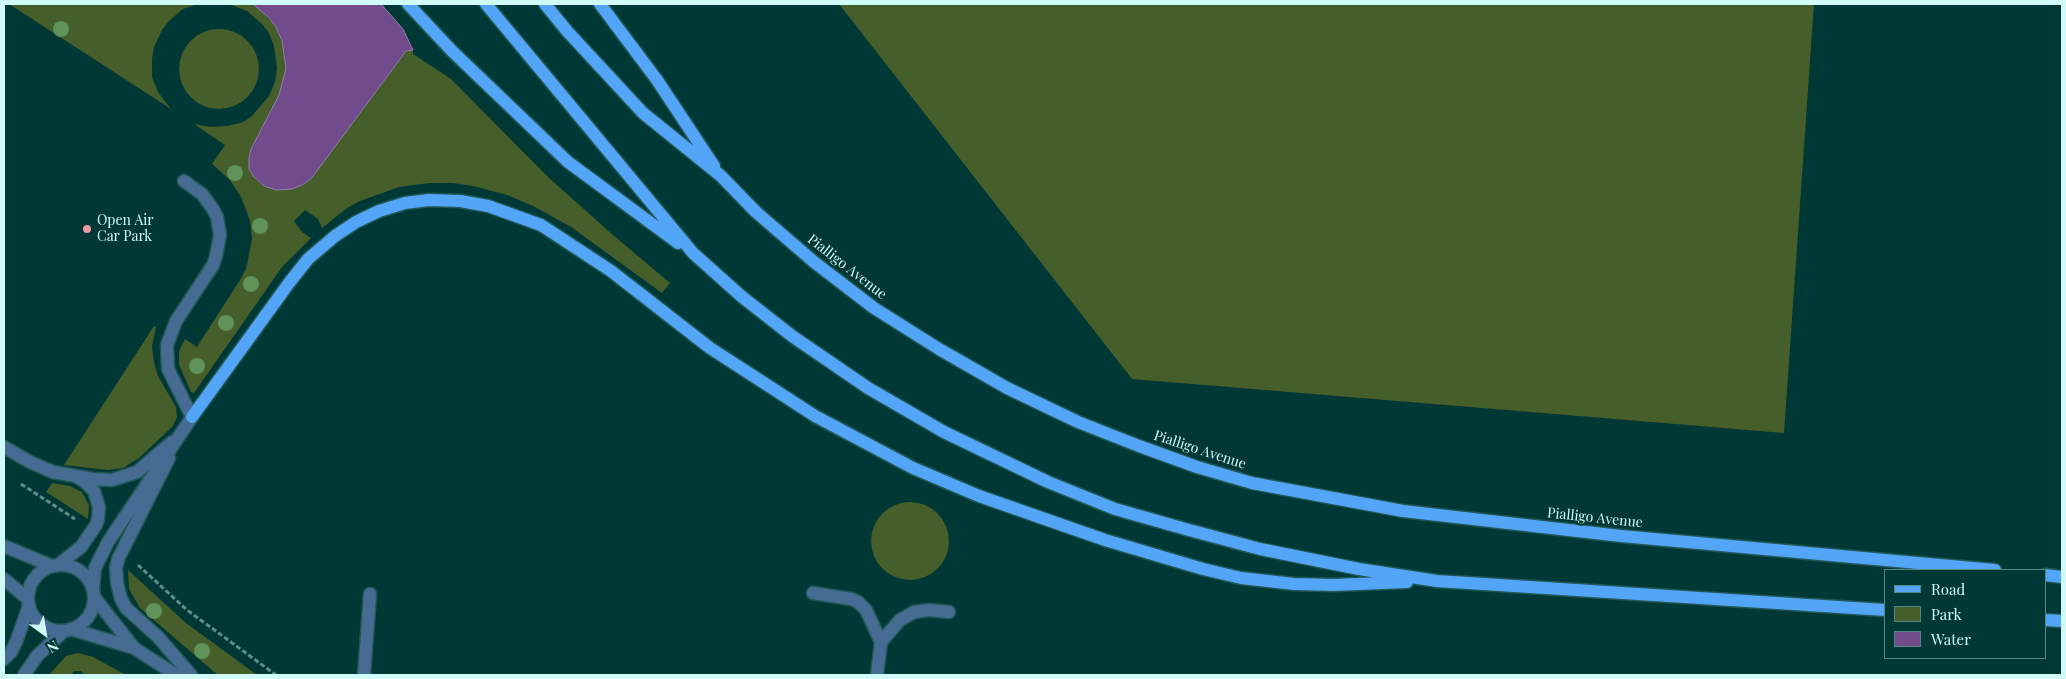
<!DOCTYPE html>
<html>
<head>
<meta charset="utf-8">
<style>
	body { margin:0 }
	#map { position:relative; width:2066px; height:679px; overflow:hidden; background:#003835; font-family:"Playfair Display",serif }
	canvas { display:block }
	.frame { position:absolute; inset:0; border:5px solid #d1fbf8; pointer-events:none }
	.legend { position:absolute; left:1884px; top:569px; width:162px; height:90px; box-sizing:border-box; background:#003835; border:1px solid #548683; margin:0; padding:6px 9px; list-style:none; font-size:15px; color:#d1fbf8 }
	.legend li { display:flex; align-items:center; gap:10px; height:25px }
	.legend b { width:25px; border:1px solid #548683 }
	.north { position:absolute; left:20px; top:609px; width:50px; height:50px; -webkit-text-stroke:4px #003835; paint-order:stroke; rotate:148deg; font-size:14px; font-weight:700; line-height:20px; text-align:center; color:#d1fbf8 }
	.north::after { content:''; display:block; margin:auto; width:18px; height:22px; background:#d1fbf8; clip-path:polygon(50% 0,100% 100%,50% 72%,0 100%) }
</style>
</head>
<body>
<div id="map">
<canvas width="2066" height="679"></canvas>
<div class="frame"></div>
<ul class="legend">
<li><b style="height:6px;background:#53a5f7"></b>Road</li>
<li><b style="height:14px;background:#455e2a"></b>Park</li>
<li><b style="height:14px;background:#724b8c"></b>Water</li>
</ul>
<div class="north">N</div>
</div>
<script>
const g = document.querySelector('canvas').getContext('2d');
g.lineJoin = 'round';
function paint(path, color) {
  g.fillStyle = color;
  g.fill(path, 'evenodd');
}
function shape(rows) {
  const path = new Path2D();
  for (const r of rows) {
    if (r.length === 3) {
      path.moveTo(r[0] + r[2], r[1]);
      path.arc(r[0], r[1], r[2], 0, 2 * Math.PI);
      continue;
    }
    path.moveTo(r[0], r[1]);
    for (let i = 2; i < r.length; i += 2) path.lineTo(r[i], r[i + 1]);
  }
  return path;
}
function stroke(path, color, width, dash) {
  g.strokeStyle = color;
  g.lineWidth = width;
  g.lineCap = dash ? 'butt' : 'round';
  g.setLineDash(dash || []);
  g.stroke(path);
}
function drawText(font, color, halo, rows, align = 'center') {
  g.font = font + ' "Playfair Display",serif';
  g.lineWidth = 4.5;
  g.setLineDash([]);
  g.textBaseline = 'middle';
  g.strokeStyle = halo;
  g.fillStyle = color;
  for (const [text, x, y, turn = 0] of rows) {
    g.save();
    g.translate(x, y);
    g.rotate((+turn || 0) * Math.PI / 180);
    g.textAlign = isNaN(turn) ? turn : align;
    if (halo) g.strokeText(text, 0, 0);
    g.fillText(text, 0, 0);
    g.restore();
  }
}
paint(shape([
	[9,4,198,4,183,9,169,21,162,30,154,47,152,59,152,77,158,92,171,109],
	[229,4,253,4,260,9,276,27,285,51,286,68,282,90,250,154,249,169,256,180,276,190,281,190,302,185,311,179,406,51,413,50,413,54,451,79,548,177,613,235,670,283,662,293,571,227,533,206,507,195,473,186,453,183,429,183,399,187,360,201,347,208,322,228,318,219,305,210,294,221,302,232,311,238,282,267,194,393,191,392,179,365,179,352,182,345,185,339,197,347,240,280,246,269,252,239,250,221,241,197,230,180,212,164,225,145,194,124,210,127,228,126,243,122,252,116,269,96,275,82,277,68,274,46,269,33,262,24,247,11],
	[839,4,1814,4,1784,433,1132,379],
	[219,69,40],
	[154,326,156,327,152,346,154,363,158,376,176,407,177,417,173,426,139,458,123,468,108,470,64,465],
	[52,483,70,486,82,492,89,505,88,519,46,492],
	[910,541,39],
	[128,570,186,623,257,675,218,675,213,671,140,608,129,589],
	[78,653,93,657,126,675,84,675,81,671,74,671,71,675,49,675,66,656]
]), '#455e2a');
const water = shape([
	[253,4,381,4,403,29,413,50,406,51,311,179,302,185,292,189,276,190,264,186,253,176,249,169,249,159,251,149,279,95,286,68,282,41,276,27,269,18,253,4]
]);
paint(water, '#724b8c');
stroke(water, '#8e80ac', 1);
const service = shape([
	[184,181,202,194,213,209,217,217,220,235,216,256,213,265,176,321,167,345,168,369,192,417],
	[4,447,30,462,53,472,93,479,112,480,137,472,172,442],
	[169,458,119,557,116,567,117,583,121,599,126,608,158,637,191,675],
	[4,546,52,566],
	[58,565,81,547,96,525,98,519,99,507,94,491,84,481,77,477],
	[4,579,28,599],
	[813,593,851,599,858,602,866,610,881,642,877,675],
	[94,597,134,648],
	[71,629,134,648,176,675],
	[881,642,900,620,914,612,929,610,949,612],
	[4,659,11,652,16,642,29,606],
	[24,675,37,656,64,631],
	[364,675,370,594]
]);
const minor = shape([
	[61,598,33],
	[93,589,95,568,108,542,192,417]
]);
const primary = shape([
	[408,4,452,51,568,162,678,243],
	[486,4,693,253,741,296,792,336,868,388,944,432,1048,482,1115,509,1189,530,1260,549,1359,569,1437,581,1885,610],
	[545,4,567,31,643,113,721,176,756,212,814,262,874,308,939,349,1007,388,1078,422,1139,446,1197,467,1252,483,1403,511,1621,536,1995,570],
	[600,4,657,80,714,166],
	[192,417,289,283,308,259,335,236,356,222,379,211,405,203,429,200,460,201,488,206,541,225,611,271,710,348,815,416,913,468,979,496,1105,540,1203,569,1241,578,1294,584,1334,585,1407,582],
	[2045,575,2062,577],
	[2045,620,2062,621]
]);
stroke(service, '#215754', 15);
stroke(minor, '#215754', 15);
stroke(primary, '#215754', 15);
stroke(shape([
	[21,484,75,519],
	[138,565,187,610,276,675]
]), '#5d8e8b', 3, [5, 2.5]);
stroke(service, '#466c93', 12);
stroke(minor, '#466c93', 12);
stroke(primary, '#53a5f7', 12);
g.fillStyle = '#5f935a';
for (const [x, y] of [
	[61,29],
	[235,173],
	[260,226],
	[251,284],
	[226,323],
	[197,366],
	[154,611],
	[202,651]
]) {
  g.beginPath();
  g.arc(x, y, 8, 0, 2 * Math.PI);
  g.fill();
}
for (const [x, y, r, color] of [
	[87,229,5,"#f39aa7"]
]) {
  const dot = new Path2D();
  dot.arc(x, y, r, 0, 2 * Math.PI);
  g.fillStyle = color;
  g.fill(dot);
  stroke(dot, '#003835', 2);
}
drawText('14px', '#d1fbf8', '#003835', [
	["Open Air",97,221],
	["Car Park",97,237]
], 'left');
drawText('14px', '#d1fbf8', '#003835', [
	["Pialligo Avenue",847,267,38],
	["Pialligo Avenue",1200,450,18],
	["Pialligo Avenue",1595,518,6]
]);
</script>
</body>
</html>
